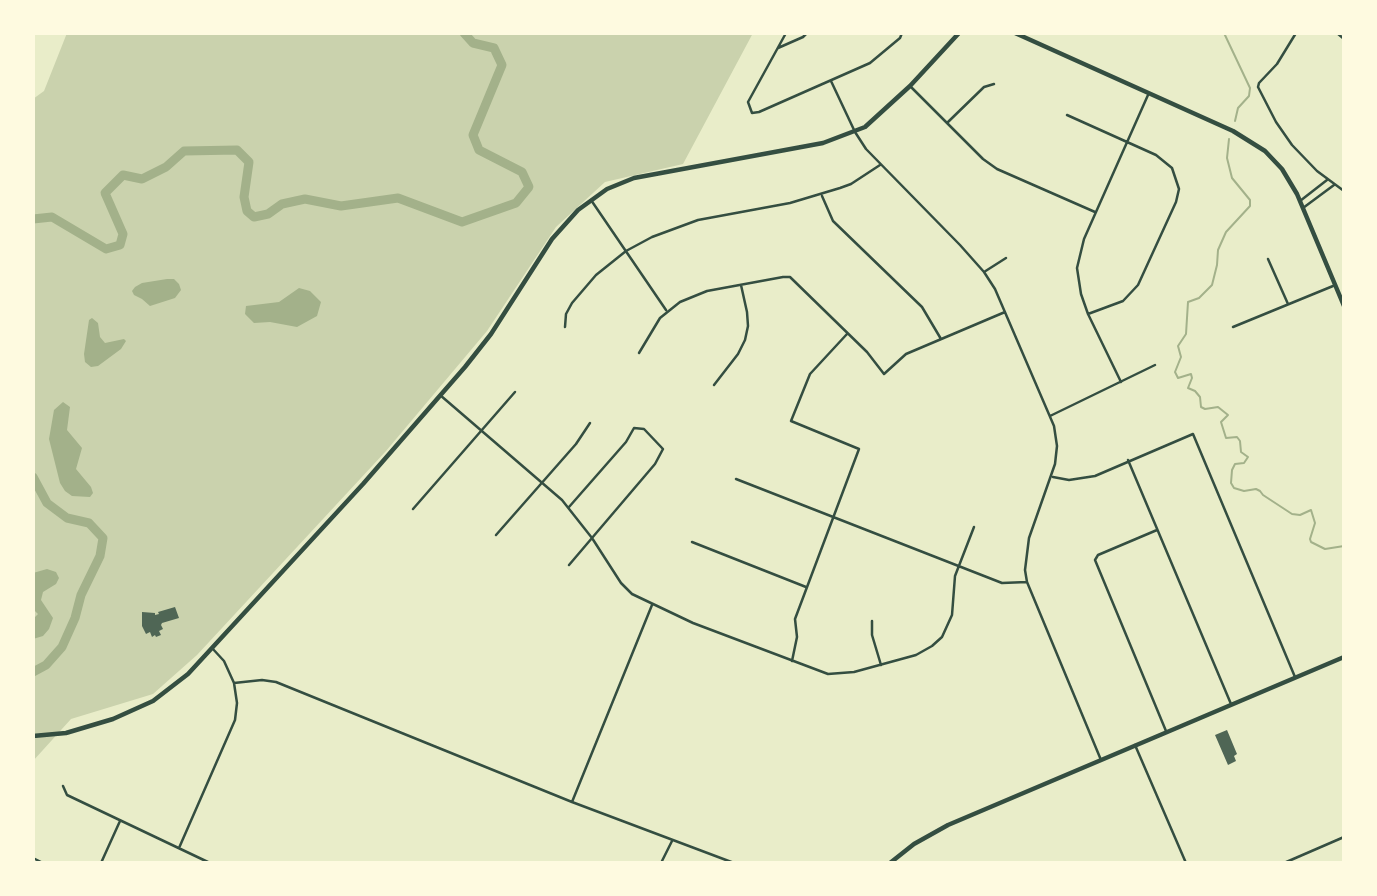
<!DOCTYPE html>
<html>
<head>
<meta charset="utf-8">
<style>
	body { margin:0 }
	#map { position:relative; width:1377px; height:896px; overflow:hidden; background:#e9edc9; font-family:Montserrat,sans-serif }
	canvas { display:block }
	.frame { position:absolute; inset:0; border:35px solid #fefae0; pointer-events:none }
</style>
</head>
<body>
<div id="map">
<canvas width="1377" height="896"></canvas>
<div class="frame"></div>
</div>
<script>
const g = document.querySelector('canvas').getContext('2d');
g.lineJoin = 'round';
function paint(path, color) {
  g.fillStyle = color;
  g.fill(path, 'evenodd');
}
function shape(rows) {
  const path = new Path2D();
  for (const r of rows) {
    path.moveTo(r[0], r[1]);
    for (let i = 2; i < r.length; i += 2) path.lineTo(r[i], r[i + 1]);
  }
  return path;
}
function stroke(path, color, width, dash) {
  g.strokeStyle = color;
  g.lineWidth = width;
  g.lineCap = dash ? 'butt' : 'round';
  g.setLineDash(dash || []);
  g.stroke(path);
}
paint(shape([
	[67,33,753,33,683,164,605,182,556,227,487,331,386,451,197,655,153,694,71,719,33,761,33,99,44,91]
]), '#cad2ad');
paint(shape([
	[167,279,174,279,179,284,181,290,175,298,150,306,142,299,134,295,132,291,135,287,142,283],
	[299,288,310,291,321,302,317,316,297,327,270,322,254,323,245,314,246,306,279,302],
	[92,318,98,323,100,337,105,343,124,339,126,341,121,349,98,366,91,367,85,362,84,354,89,320],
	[63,402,70,407,67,430,82,448,76,469,91,487,93,493,90,497,72,496,65,491,60,483,49,439,54,410],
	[47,569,56,572,59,578,56,584,43,592,41,600,53,618,49,629,43,636,33,639,33,619,38,614,33,609,33,573]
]), '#a3b18a');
stroke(shape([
	[1224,33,1250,88,1249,96,1238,108,1235,121],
	[1229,139,1227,158,1232,178,1250,200,1250,206,1226,232,1218,250,1217,265,1212,285,1199,298,1188,302,1186,334,1178,346,1181,357,1175,372,1178,378,1191,374,1192,378,1188,388,1195,391,1200,397,1201,407,1205,409,1218,407,1228,415,1221,422,1226,438,1237,437,1240,441,1241,452,1248,457,1244,463,1235,464,1232,470,1231,483,1234,488,1244,491,1256,489,1260,491,1263,495,1292,514,1300,515,1311,510,1315,523,1310,539,1311,542,1325,549,1344,546],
	[1344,526,1344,532]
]), '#a3b18a', 2);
stroke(shape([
	[33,219,52,217,106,249,120,245,123,234,105,193,123,175,142,179,166,167,184,151,237,150,249,162,244,197,247,211,254,217,268,214,282,204,305,199,341,206,398,198,462,222,516,203,529,187,522,172,479,150,473,135,502,65,494,48,473,43,464,33],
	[33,477,47,503,67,518,89,523,103,538,100,556,81,595,75,618,62,647,46,665,33,672]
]), '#a3b18a', 9);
paint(shape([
	[175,607,179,618,162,623,161,625,163,629,159,631,161,635,156,637,155,635,152,637,150,632,146,634,142,626,142,612,155,613,155,615,159,614,158,612],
	[1227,730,1237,754,1234,756,1236,761,1228,765,1215,735]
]), '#4f6655');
stroke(shape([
	[786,33,748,102,752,113,759,112,870,63,900,38,902,33],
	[1296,33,1277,64,1259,83,1258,87,1276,122,1292,145,1317,171,1344,191],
	[1337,33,1344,39],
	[778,48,803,37,807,33],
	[831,81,855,132,866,149,960,245,984,272,995,289,1054,426,1057,446,1055,464,1029,538,1025,570,1027,582,1101,760],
	[910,86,983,159,997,169,1095,212],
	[1067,115,1156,155,1172,168,1179,189,1176,202,1138,285,1123,301,1088,314],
	[948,122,984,87,994,84],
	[822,196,833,221,922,307,941,339],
	[591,200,666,310],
	[1300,201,1327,180],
	[1303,208,1334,185],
	[1268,259,1288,304],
	[984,272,1006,258],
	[565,327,566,314,572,303,596,275,626,251,652,237,698,220,790,203,840,188,851,184,880,165],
	[1233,327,1333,286],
	[639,353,660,318,680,302,707,291,783,277,790,277,867,352,884,374,906,354,1005,312],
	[1121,382,1088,314,1081,294,1077,268,1084,239,1148,95],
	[714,385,738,354,745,340,748,326,747,312,741,285],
	[440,395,562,500,592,538,621,583,632,594,693,623,828,674,854,672,916,655,932,646,942,637,952,615,955,576,974,527],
	[1050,416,1155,365],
	[1128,460,1231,704],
	[1053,477,1069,480,1095,476,1193,434,1295,677],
	[736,479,1002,583,1027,582],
	[413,509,515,392],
	[1157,530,1098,555,1095,560,1166,731],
	[496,535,576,444,590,423],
	[692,542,806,587],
	[569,565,655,464,663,449,644,429,634,428,626,442,569,507],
	[872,621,872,635,881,665],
	[792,661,797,637,795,619,859,449,791,421,810,374,847,334],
	[234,683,262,680,276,682,572,802,734,863],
	[1135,745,1186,863],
	[63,786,67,795,210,863],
	[572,802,652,605],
	[179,848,235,720,237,703,234,683,224,661,212,648],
	[33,858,43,863],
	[101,863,120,821],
	[661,863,672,841],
	[1284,863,1344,837]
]), '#344e41', 2.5);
stroke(shape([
	[1015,33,1233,131,1265,151,1282,169,1297,194,1344,306],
	[33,736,66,733,113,719,153,701,188,674,363,484,465,367,491,334,552,239,578,210,607,189,634,178,823,143,865,127,910,86,959,33],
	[890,863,914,844,948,825,1344,657]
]), '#344e41', 4.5);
</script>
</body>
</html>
